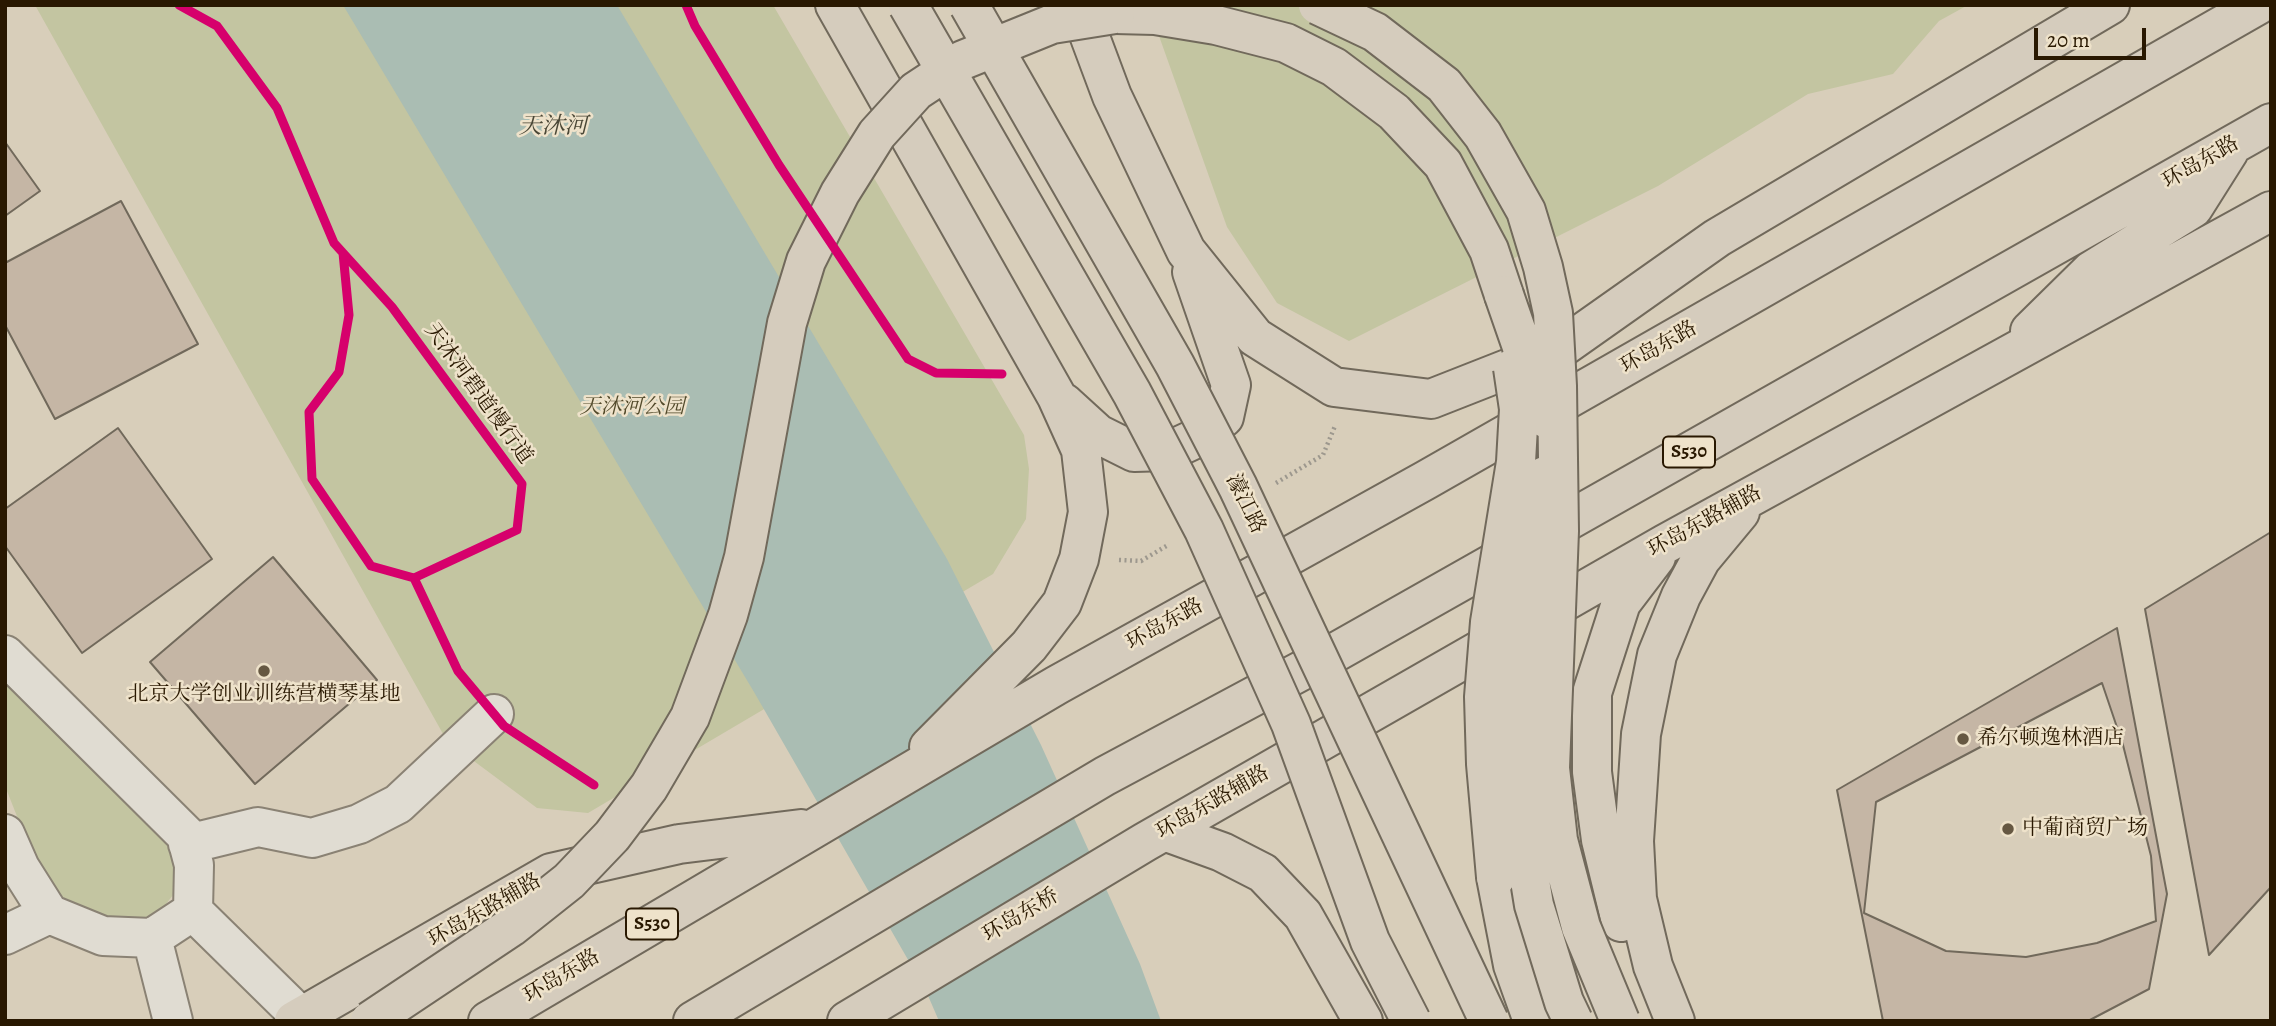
<!DOCTYPE html>
<html>
<head>
<meta charset="utf-8">
<style>
	body { margin:0 }
	#map { position:relative; width:2276px; height:1026px; overflow:hidden; background:#d8ceba; font-family:Alegreya,serif }
	canvas { display:block }
	.frame { position:absolute; inset:0; border:7px solid #291801; pointer-events:none }
	.scale { position:absolute; left:2034px; top:28px; width:112px; height:32px; box-sizing:border-box; border:4px solid #291801; border-top:0; padding-left:9px; font-size:21px; line-height:24px; white-space:nowrap; color:#291801; -webkit-text-stroke:5px #eee2ca; paint-order:stroke }
</style>
</head>
<body>
<div id="map">
<canvas width="2276" height="1026"></canvas>
<div class="frame"></div>
<div class="scale">20 m</div>
</div>
<script>
const g = document.querySelector('canvas').getContext('2d');
g.lineJoin = 'round';
function paint(path, color) {
  g.fillStyle = color;
  g.fill(path, 'evenodd');
}
function shape(rows) {
  const path = new Path2D();
  for (const r of rows) {
    path.moveTo(r[0], r[1]);
    for (let i = 2; i < r.length; i += 2) path.lineTo(r[i], r[i + 1]);
  }
  return path;
}
function stroke(path, color, width, dash) {
  g.strokeStyle = color;
  g.lineWidth = width;
  g.lineCap = dash ? 'butt' : 'round';
  g.setLineDash(dash || []);
  g.stroke(path);
}
function drawText(font, color, halo, rows, align = 'center') {
  g.font = font + ' Alegreya,"Noto Serif SC",serif';
  g.lineWidth = 5;
  g.setLineDash([]);
  g.textBaseline = 'middle';
  g.strokeStyle = halo;
  g.fillStyle = color;
  for (const [text, x, y, turn = 0] of rows) {
    g.save();
    g.translate(x, y);
    g.rotate((+turn || 0) * Math.PI / 180);
    g.textAlign = isNaN(turn) ? turn : align;
    if (halo) g.strokeText(text, 0, 0);
    g.fillText(text, 0, 0);
    g.restore();
  }
}
paint(shape([
	[35,5,773,5,1024,435,1029,469,1026,519,993,574,588,813,537,808,447,741],
	[1148,5,1968,5,1939,21,1893,74,1808,94,1658,186,1349,341,1277,303,1227,227],
	[5,667,166,831,177,877,173,895,162,909,147,919,129,922,76,912,45,887,5,786]
]), '#c3c5a1');
paint(shape([
	[343,5,617,5,947,559,1041,745,1140,964,1161,1021,939,1021,926,991,754,692]
]), '#aabdb3');
const building = shape([
	[5,142,40,191,5,216,5,142],
	[121,201,198,344,55,419,5,325,5,263,121,201],
	[118,428,212,559,82,653,5,546,5,509,118,428],
	[2271,532,2271,887,2209,955,2145,609,2271,532],
	[273,557,377,680,255,784,150,662,273,557],
	[2117,628,2167,894,2149,989,2088,1021,1883,1021,1837,790,2117,628],
	[2102,683,2123,745,2151,856,2156,921,2097,943,2026,957,1946,951,1864,913,1876,802,2102,683]
]);
paint(building, '#c5b6a5');
stroke(building, '#71695b', 2);
const minor = shape([
	[5,655,186,835,194,865,193,911,301,1017],
	[5,834,20,868,49,914,103,936,152,938,193,911],
	[188,844,258,827,312,838,359,824,398,804,494,714],
	[5,935,49,914],
	[152,938,173,1021]
]);
const major = shape([
	[835,5,1057,397,1081,450,1088,512,1079,559,1062,603,1029,646,929,747],
	[1078,5,1112,96,1186,251,1255,337,1334,387,1431,399,1543,355],
	[1115,14,1155,15,1216,25,1286,43,1334,67,1394,112,1443,164,1489,250,1504,295],
	[2030,331,2091,271,2193,208,2229,151],
	[1536,374,1564,346,1717,238,2110,5],
	[1064,403,1098,434,1134,452,1169,451,1201,436,1224,417,1231,385,1192,272],
	[1164,831,1222,852,1263,873,1303,915,1363,1021],
	[1496,877,1513,965,1533,1021],
	[1621,922,1601,840,1592,772,1592,693,1621,603,1656,557],
	[294,1021,551,873,679,844,801,829],
	[488,1021,1057,685,1426,480,2258,5],
	[693,1021,1105,776,1329,656,2271,123],
	[847,1021,1145,842,1665,544,2271,211],
	[1675,1021,1653,966,1637,899,1634,841,1641,734,1657,655,1681,596,1701,559,1740,512]
]);
stroke(minor, '#8a8274', 42);
stroke(major, '#71695b', 42);
stroke(shape([
	[1276,483,1323,455,1335,426],
	[1119,560,1141,561,1168,545]
]), '#9d988e', 4.5, [2, 3.5]);
stroke(minor, '#e0dcd2', 38);
stroke(major, '#d5ccbd', 38);
const majorBridge = shape([
	[908,5,1132,393,1204,530,1291,724,1370,941,1411,1021],
	[969,5,1175,365,1238,487,1489,1021],
	[1318,5,1375,32,1444,85,1483,135,1526,211,1543,267,1553,313,1557,386,1559,531,1550,768,1558,840,1581,927,1620,1021],
	[1504,295,1547,419],
	[1545,476,1533,515,1521,606,1516,717,1518,807,1534,905,1564,1002,1573,1021],
	[1496,877,1486,764,1484,697,1490,622,1516,462,1519,409,1513,368],
	[370,1021,511,927,569,881,612,836,649,787,690,717,728,615,744,557,787,323,806,261,840,193,877,134,916,91,963,60,1052,24,1115,14]
]);
stroke(majorBridge, '#71695b', 42, []);
stroke(majorBridge, '#d5ccbd', 38);
stroke(shape([
	[179,5,217,26,277,108,334,243,392,307,522,484,517,530,414,578,458,671,494,714,504,726,594,785],
	[686,5,695,26,779,165,908,359,936,373,1002,374],
	[343,253,349,315,339,372,309,412,312,479,371,566,414,578]
]), '#d6006c', 9);
for (const [x, y, r, color] of [
	[264,671,7,"#665842"],
	[1963,739,7,"#665842"],
	[2008,829,7,"#665842"]
]) {
  const dot = new Path2D();
  dot.arc(x, y, r, 0, 2 * Math.PI);
  g.fillStyle = color;
  g.fill(dot);
  stroke(dot, '#eee2ca', 2.5);
}
for (const [x, y, w] of [
	[1689,452,52],
	[652,924,52]
]) {
  const box = new Path2D();
  box.roundRect(x - w / 2, y - 15.5, w, 31, 5);
  g.fillStyle = '#eee2ca';
  g.fill(box);
  stroke(box, '#291801', 2);
}
drawText('bold 19px', '#291801', null, [
	["S530",1689,452],
	["S530",652,924]
]);
drawText('21px', '#291801', '#eee2ca', [
	["环岛东路",2201,163,-30],
	["环岛东路",1659,348,-30],
	["天沐河碧道慢行道",478,394,54],
	["濠江路",1245,504,64],
	["环岛东路辅路",1705,522,-29],
	["环岛东路",1165,625,-29],
	["环岛东路辅路",1213,803,-30],
	["环岛东路辅路",485,911,-30],
	["环岛东桥",1021,916,-31],
	["环岛东路",562,977,-31]
]);
drawText('italic 21px', '#524a2b', '#eee2ca', [
	["天沐河公园",632,408]
]);
drawText('21px', '#291801', '#eee2ca', [
	["北京大学创业训练营横琴基地",264,695,"center"],
	["希尔顿逸林酒店",1977,739],
	["中葡商贸广场",2022,829]
], 'left');
drawText('italic 23px', '#4a4736', '#eee2ca', [
	["天沐河",553,127]
]);
</script>
</body>
</html>
